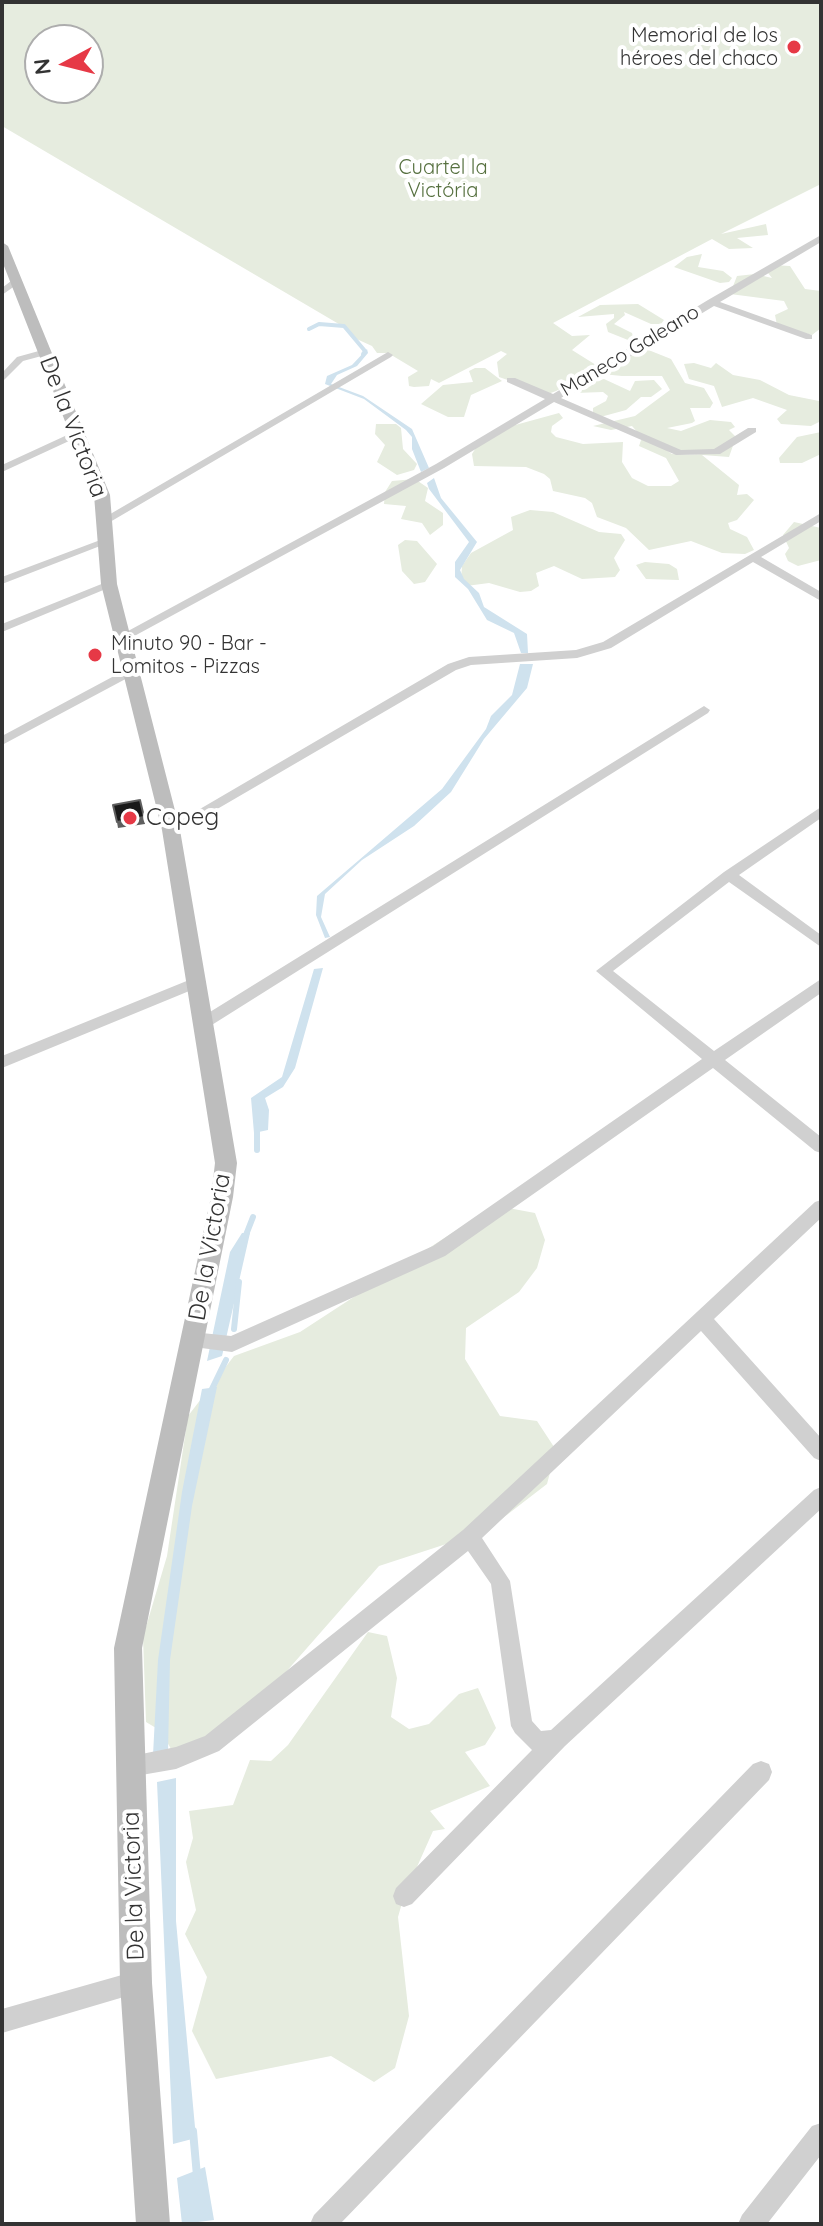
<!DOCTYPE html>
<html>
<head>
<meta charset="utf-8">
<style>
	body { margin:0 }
	#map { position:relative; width:823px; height:2226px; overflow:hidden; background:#fff; font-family:Quicksand,sans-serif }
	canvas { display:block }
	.frame { position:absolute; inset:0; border:4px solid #333; pointer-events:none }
	.north { position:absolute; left:24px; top:24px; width:80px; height:80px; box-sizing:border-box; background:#fff; border:2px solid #adadad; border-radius:50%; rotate:263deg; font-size:22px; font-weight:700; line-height:32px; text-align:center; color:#333 }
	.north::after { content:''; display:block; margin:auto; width:28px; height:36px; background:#e63946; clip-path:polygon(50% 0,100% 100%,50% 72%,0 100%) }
</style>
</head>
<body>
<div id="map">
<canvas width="823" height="2226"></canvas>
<div class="frame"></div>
<div class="north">N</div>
</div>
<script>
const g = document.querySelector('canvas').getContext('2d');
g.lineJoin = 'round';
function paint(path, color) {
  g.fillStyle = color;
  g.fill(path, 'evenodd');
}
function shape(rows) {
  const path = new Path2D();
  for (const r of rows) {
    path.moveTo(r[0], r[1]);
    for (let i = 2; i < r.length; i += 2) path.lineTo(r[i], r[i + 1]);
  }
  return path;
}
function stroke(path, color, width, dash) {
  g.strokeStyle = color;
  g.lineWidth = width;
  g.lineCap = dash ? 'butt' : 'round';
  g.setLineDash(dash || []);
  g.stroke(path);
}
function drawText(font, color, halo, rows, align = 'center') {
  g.font = font + ' Quicksand,sans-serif';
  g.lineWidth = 8;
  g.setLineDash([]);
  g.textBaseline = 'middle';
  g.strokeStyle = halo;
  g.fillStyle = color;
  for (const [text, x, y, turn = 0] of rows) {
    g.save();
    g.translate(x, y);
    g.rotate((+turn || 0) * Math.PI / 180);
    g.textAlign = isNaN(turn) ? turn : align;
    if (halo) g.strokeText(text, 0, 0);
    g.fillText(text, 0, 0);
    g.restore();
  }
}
paint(shape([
	[2,2,821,2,821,184,721,234,766,224,768,235,737,238,753,248,729,249,712,239,553,323,572,336,590,335,572,350,596,365,583,377,556,391,548,394,499,377,497,362,507,354,501,351,439,383,431,379,429,386,414,387,409,386,408,377,418,371,388,353,377,353,372,346,350,336,349,330,2,126],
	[40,40,88,40,88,88,40,88],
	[702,254,698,267,723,271,732,278,729,282,720,283,674,267,687,257],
	[772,265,790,266,805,289,821,291,821,328,812,335,777,325,775,315,788,309,784,301,730,294,737,276,755,274,772,278,768,273],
	[638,304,664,320,661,324,651,324,624,312,625,315,614,324,632,333,633,337,628,340,608,332,606,324,614,318,614,314,578,317,600,305],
	[641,347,671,359,685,383,704,388,713,403,710,408,690,408,695,421,692,423,667,428,681,431,710,420,731,422,735,427,729,430,736,437,729,457,689,454,639,434,632,426,611,430,593,426,635,416,670,390,662,376,622,376,602,374,599,370],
	[694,363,711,368,716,363,733,375,760,380,789,395,819,401,821,421,811,426,781,424,777,419,787,410,753,398,722,407,714,386,689,379,684,364],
	[475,368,485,368,502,381,471,395,464,417,448,417,421,404,443,385,473,382,469,371],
	[604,379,630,391,635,381,654,380,662,389,651,397,641,397,626,410,593,419,593,408,606,401,608,396,603,392,575,393,573,388],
	[559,413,563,418,552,426,551,432,556,437,583,444,623,442,622,462,632,478,648,486,671,486,679,481,666,458,639,446,641,440,651,440,672,454,702,455,739,485,737,495,747,494,754,500,737,520,728,523,730,529,747,537,754,550,745,554,722,553,691,541,649,550,626,528,597,517,592,503,585,498,553,491,550,479,544,474,526,467,474,466,472,454,479,443,508,427],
	[376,424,396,424,401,428,403,449,417,464,414,470,397,475,377,462,385,445,375,434],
	[821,432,821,454,802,463,780,463,779,458,797,437],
	[415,479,428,488,425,501,443,513,443,525,430,535,422,523,401,519,406,506,384,504,385,492,392,481],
	[530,510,553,512,599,532,621,534,625,540,614,558,620,570,615,577,582,579,554,566,536,573,539,586,531,591,520,592,489,583,466,586,461,580,462,566,471,553,513,530,511,517],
	[794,522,821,528,821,560,798,566,788,561,785,554,789,548,783,535],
	[405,540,417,541,437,564,425,582,414,584,402,571,398,545],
	[645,562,669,564,677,569,679,580,646,579,636,565],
	[503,1207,535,1213,545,1240,537,1268,519,1292,466,1328,465,1359,500,1416,537,1421,556,1450,547,1484,486,1531,379,1566,242,1722,176,1758,161,1731,146,1722,143,1637,167,1556,188,1416,234,1356,300,1332,472,1220],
	[368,1632,387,1636,397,1678,391,1717,409,1729,429,1724,459,1694,478,1688,496,1728,485,1745,465,1752,490,1786,430,1811,445,1829,433,1831,404,1896,398,1917,409,2016,395,2068,374,2082,331,2056,216,2079,192,2031,207,1977,185,1934,196,1910,186,1862,193,1838,189,1811,233,1805,250,1760,271,1761,288,1745]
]), '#e6ecdf');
paint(shape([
	[367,349,368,353,357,366,337,375,331,384,363,396,412,429,429,468,421,472,412,449,412,437,406,430,364,399,325,384,327,376,352,365],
	[434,478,441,498,477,542,460,570,464,579,479,593,484,607,527,634,528,653,521,653,514,633,487,620,468,589,455,577,455,562,469,542,429,489,427,483],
	[520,664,533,664,527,688,484,739,451,792,414,826,362,860,325,894,321,917,330,937,325,938,316,915,317,896,442,789,486,729,491,716,512,695],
	[323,968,295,1068,283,1087,265,1098,269,1110,268,1130,254,1133,251,1098,282,1077,314,969],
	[242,1233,250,1233,222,1356,207,1361,230,1252],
	[217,1387,192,1506,170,1660,168,1753,153,1755,158,1660,182,1492,202,1389],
	[176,1778,176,1921,196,2138,173,2144,157,1782],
	[205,2167,214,2220,182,2224,177,2178]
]), '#cfe2ee');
stroke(shape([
	[309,329,319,324,344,326,365,351,363,354]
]), '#cfe2ee', 4);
stroke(shape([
	[257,1125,257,1150],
	[244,1240,253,1217],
	[234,1329,239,1282],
	[210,1393,226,1360]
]), '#cfe2ee', 6);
stroke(shape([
	[193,2131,197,2176]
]), '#cfe2ee', 8);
paint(shape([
	[821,235,821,242,720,302,812,335,812,339,806,339,714,306,561,398,681,450,714,449,748,428,756,428,756,432,720,454,676,455,554,402,444,468,127,640,123,641,117,637,436,464,545,399,507,382,507,378,515,378,553,394,708,300,821,235],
	[11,281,19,283,2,295,2,288,11,281],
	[46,349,51,352,49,354,23,361,2,382,2,373,17,357,46,349],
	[388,352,393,355,391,357,110,522,100,520,388,352],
	[78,430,82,431,82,435,2,472,2,465,78,430],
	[821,513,821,521,761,557,821,592,821,601,753,562,611,648,577,658,471,665,456,670,176,833,171,835,164,830,448,664,469,657,576,650,603,642,821,513],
	[103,539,113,541,2,584,2,577,103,539],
	[109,581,115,584,113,586,2,632,2,624,109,581],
	[129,668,135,672,133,675,2,745,2,736,129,668],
	[704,706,710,710,708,713,207,1028,197,1028,194,1024,197,1020,704,706],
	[821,807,821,818,739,875,821,935,821,947,729,882,613,971,714,1051,821,979,821,993,725,1060,821,1137,821,1153,815,1151,713,1068,445,1256,232,1352,186,1346,183,1340,186,1334,192,1332,231,1336,433,1246,702,1059,596,971,724,872,821,807],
	[194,978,199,979,201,983,199,987,2,1068,2,1056,194,978],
	[821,1200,821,1218,714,1319,821,1438,821,1461,814,1458,701,1331,482,1538,510,1581,532,1721,541,1731,551,1730,814,1490,821,1487,821,1509,565,1746,412,1904,404,1907,396,1904,393,1896,396,1888,532,1750,515,1733,511,1726,491,1584,468,1551,219,1751,176,1769,130,1777,122,1774,119,1766,122,1758,176,1747,205,1736,463,1530,815,1202,821,1200],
	[761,1761,769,1764,772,1772,769,1780,340,2224,310,2224,314,2215,753,1764,761,1761],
	[136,1971,144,1975,148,1983,144,1991,2,2033,2,2009,136,1971],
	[821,2123,821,2155,767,2224,738,2224,742,2215,812,2126,821,2123]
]), '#d0d0d0');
paint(shape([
	[2,242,8,246,110,495,117,584,180,830,237,1163,233,1197,142,1648,152,1983,170,2224,136,2224,120,1983,114,1648,211,1197,215,1163,162,830,101,584,94,495,2,261,2,242]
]), '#bdbdbd');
paint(shape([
	[144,817,145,824,118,828,117,822]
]), '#5f5f5f');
const building = shape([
	[140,800,144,817,117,822,113,805,140,800]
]);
paint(building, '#1a1a1a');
stroke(building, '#5f5f5f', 2);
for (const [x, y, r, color] of [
	[794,47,8,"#e63946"],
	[95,655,8,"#e63946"],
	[130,818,8,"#e63946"]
]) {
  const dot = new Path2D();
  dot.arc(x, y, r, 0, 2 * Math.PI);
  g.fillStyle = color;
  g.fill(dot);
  stroke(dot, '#fff', 3);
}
drawText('20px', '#333', '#fff', [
	["Memorial de los",778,36],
	["héroes del chaco",778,59],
	["Minuto 90 - Bar -",111,644,"left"],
	["Lomitos - Pizzas",111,667,"left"]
], 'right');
drawText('20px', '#56703f', '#fff', [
	["Cuartel la",443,168],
	["Victória",443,191]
]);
drawText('20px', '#333', '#fff', [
	["Maneco Galeano",630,351,-31]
]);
drawText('24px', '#333', '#fff', [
	["De la Victoria",73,427,69],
	["De la Victoria",210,1247,-80],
	["De la Victoria",134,1886,-92]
]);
drawText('24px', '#333', '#fff', [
	["Copeg",146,818]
], 'left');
</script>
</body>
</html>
